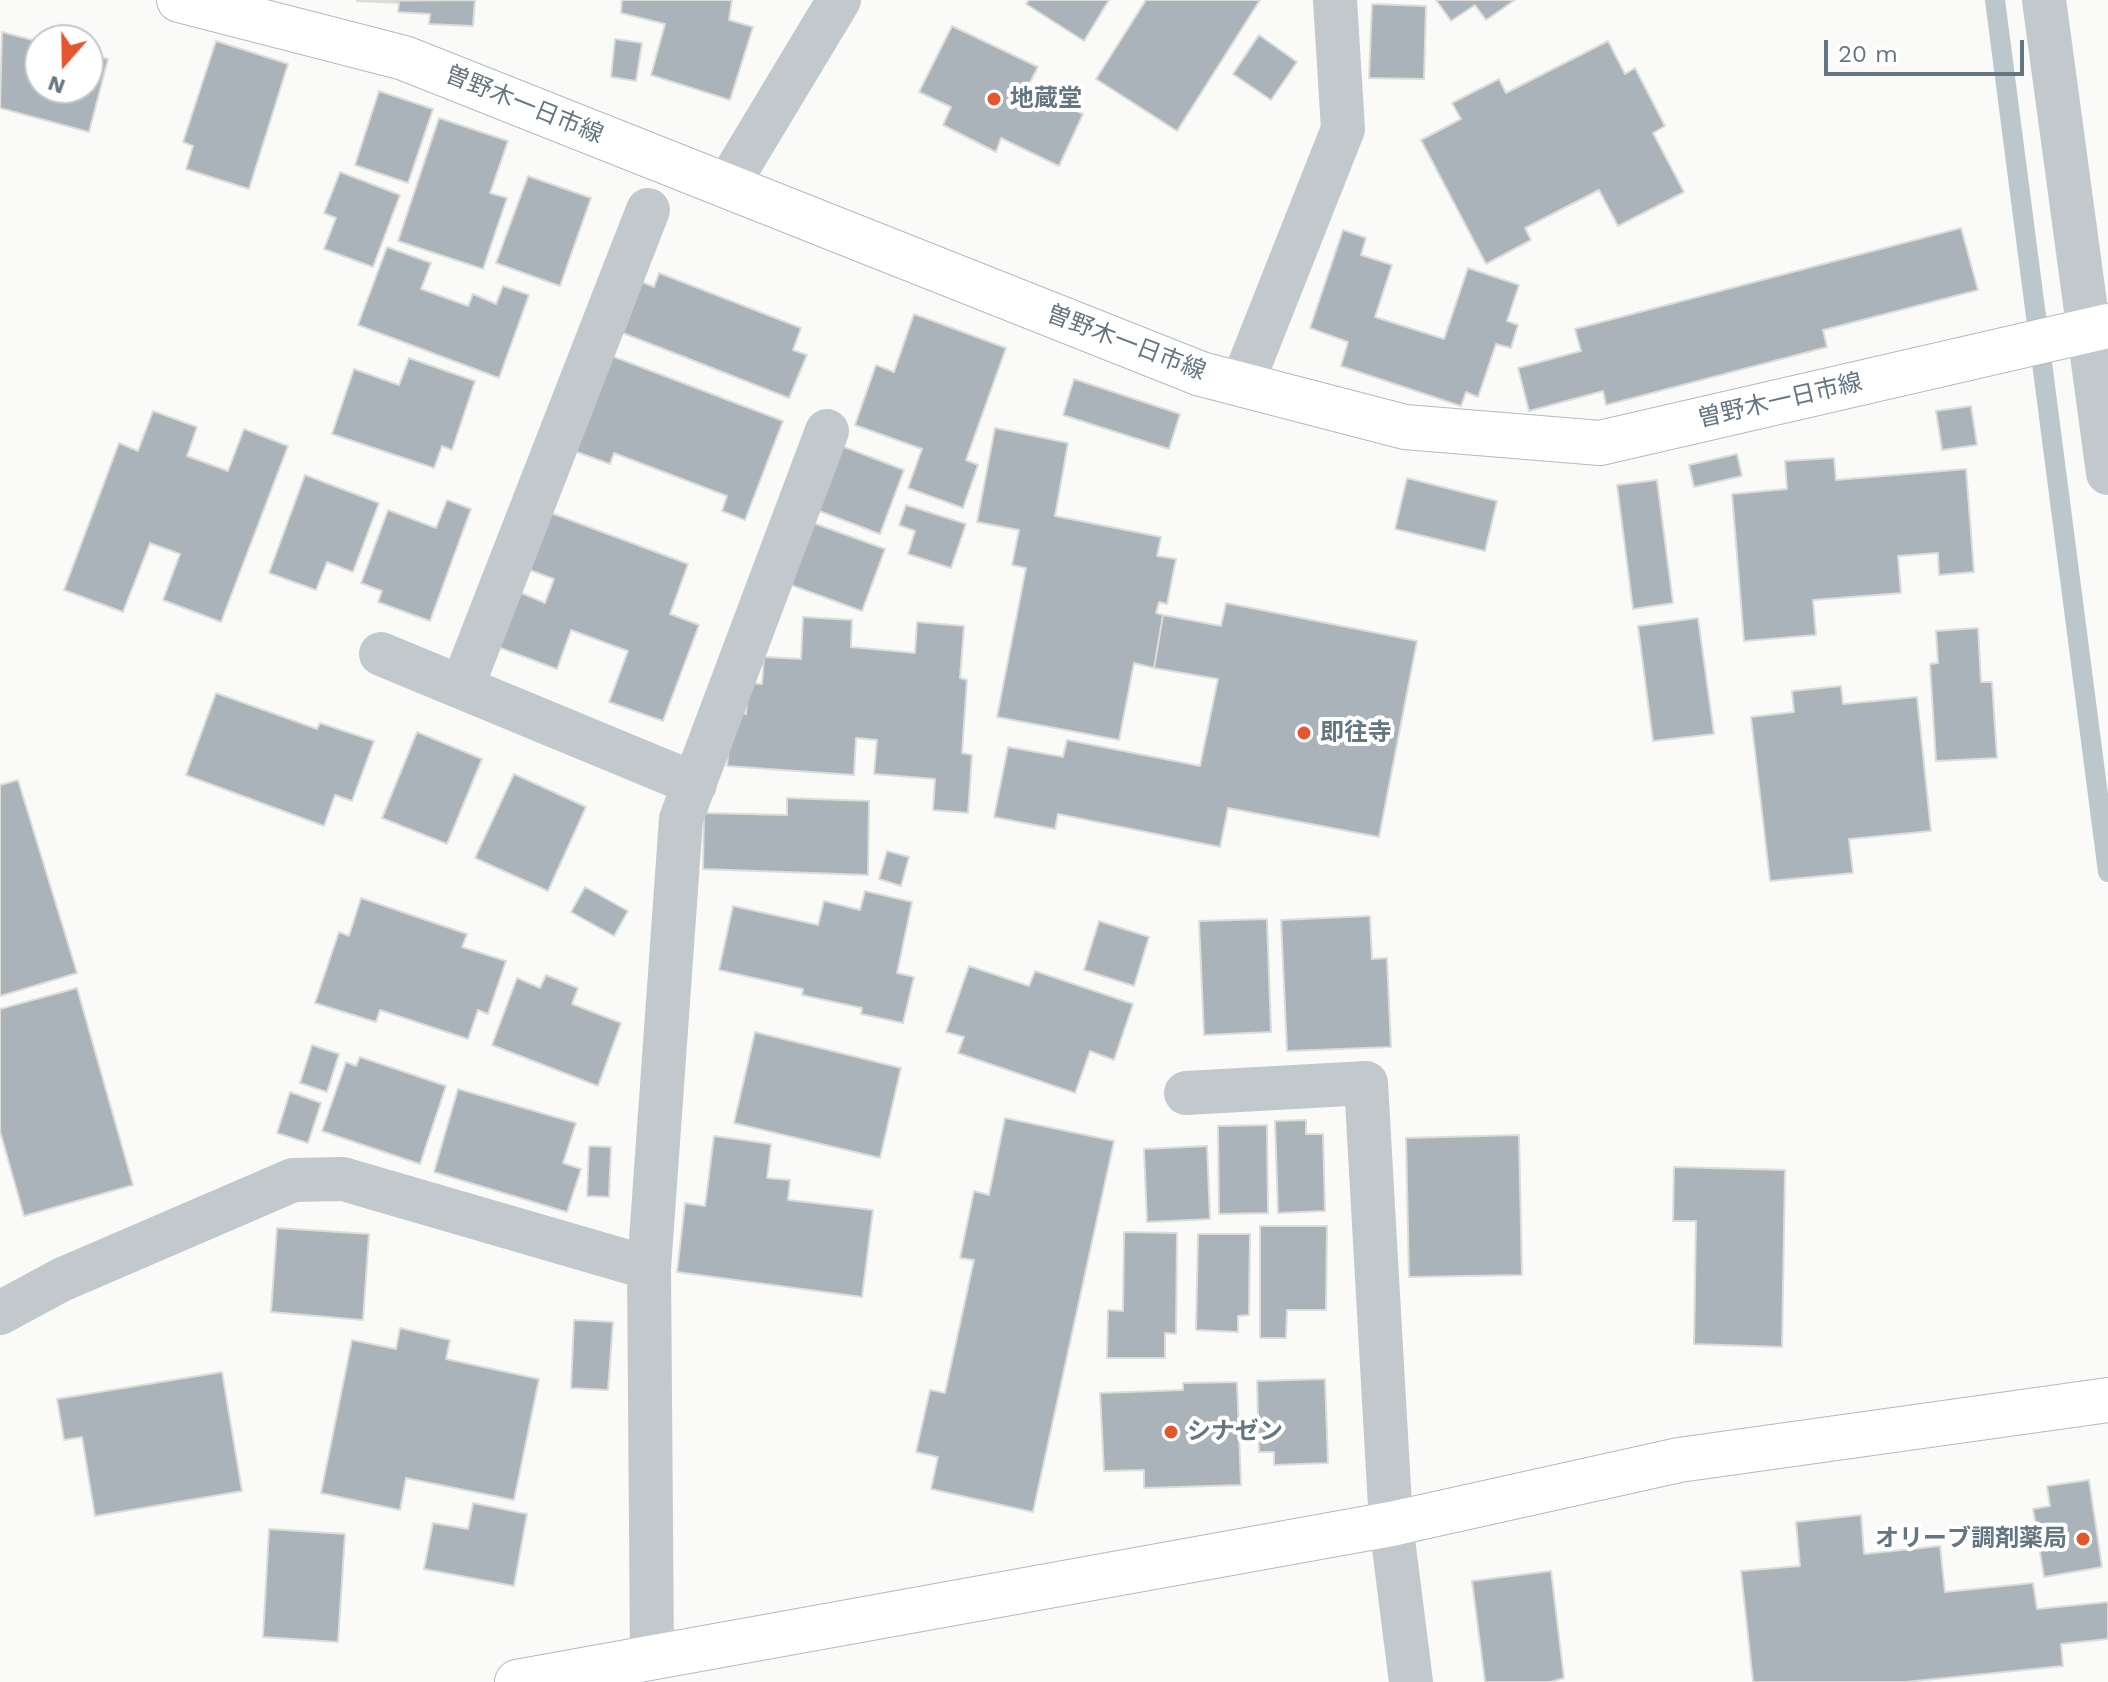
<!DOCTYPE html>
<html>
<head>
<meta charset="utf-8">
<style>
	body { margin:0 }
	#map { position:relative; width:2108px; height:1682px; overflow:hidden; background:#fafaf8; font-family:"Work Sans",sans-serif }
	canvas { display:block }
	.north { position:absolute; left:24px; top:24px; width:80px; height:80px; box-sizing:border-box; background:#fff; border:2px solid #c1c8cd; border-radius:50%; rotate:200deg; font-size:22px; font-weight:700; line-height:32px; text-align:center; color:#657683 }
	.north::after { content:''; display:block; margin:auto; width:28px; height:36px; background:#e4572e; clip-path:polygon(50% 0,100% 100%,50% 72%,0 100%) }
	.scale { position:absolute; left:1824px; top:40px; width:200px; height:36px; box-sizing:border-box; border:4px solid #657683; border-top:0; padding-left:10px; font-size:24px; line-height:28px; white-space:nowrap; color:#657683; -webkit-text-stroke:6px #fff; paint-order:stroke }
</style>
</head>
<body>
<div id="map">
<canvas width="2108" height="1682"></canvas>
<div class="north">N</div>
<div class="scale">20 m</div>
</div>
<script>
const g = document.querySelector('canvas').getContext('2d');
g.lineJoin = 'round';
function shape(rows) {
  const path = new Path2D();
  for (const r of rows) {
    path.moveTo(r[0], r[1]);
    for (let i = 2; i < r.length; i += 2) path.lineTo(r[i], r[i + 1]);
  }
  return path;
}
function stroke(path, color, width, dash) {
  g.strokeStyle = color;
  g.lineWidth = width;
  g.lineCap = dash ? 'butt' : 'round';
  g.setLineDash(dash || []);
  g.stroke(path);
}
function paint(path, color) {
  g.fillStyle = color;
  g.fill(path, 'evenodd');
}
function drawText(font, color, halo, rows, align = 'center') {
  g.font = font + ' "Work Sans","Noto Sans JP",sans-serif';
  g.lineWidth = 8;
  g.setLineDash([]);
  g.textBaseline = 'middle';
  g.strokeStyle = halo;
  g.fillStyle = color;
  for (const [text, x, y, turn = 0] of rows) {
    g.save();
    g.translate(x, y);
    g.rotate((+turn || 0) * Math.PI / 180);
    g.textAlign = isNaN(turn) ? turn : align;
    if (halo) g.strokeText(text, 0, 0);
    g.fillText(text, 0, 0);
    g.restore();
  }
}
stroke(shape([
	[1995,0,2108,872]
]), '#bbc7cb', 20);
const building = shape([
	[475,0,473,26,429,24,430,14,398,12,399,3,357,1,475,0],
	[622,0,732,0,729,20,753,27,730,100,651,75,665,24,621,13,622,0],
	[1029,0,1109,0,1084,41,1026,4,1029,0],
	[1146,0,1260,0,1177,131,1096,79,1146,0],
	[1436,0,1515,0,1486,20,1475,5,1451,21,1436,0],
	[1372,4,1426,6,1424,79,1369,78,1372,4],
	[952,26,1038,67,1027,88,1083,114,1059,166,1001,138,996,152,943,125,951,107,919,92,952,26],
	[2,32,40,42,40,88,88,88,88,54,108,59,89,132,0,108,2,32],
	[1259,35,1297,62,1271,100,1233,74,1259,35],
	[615,39,642,43,636,81,611,77,615,39],
	[216,41,288,64,249,189,186,169,193,146,183,142,216,41],
	[1608,41,1625,74,1635,68,1665,126,1653,133,1684,192,1618,226,1599,190,1525,228,1531,240,1486,264,1421,140,1461,119,1452,103,1499,79,1506,93,1608,41],
	[379,91,433,109,408,183,355,165,379,91],
	[439,118,508,141,490,193,507,198,483,269,398,241,439,118],
	[340,172,400,195,373,267,324,249,336,218,324,213,340,172],
	[528,176,591,198,560,286,496,263,528,176],
	[1961,228,1978,290,1823,330,1827,347,1606,405,1603,391,1529,411,1518,368,1581,351,1575,329,1961,228],
	[1343,230,1366,238,1361,255,1392,265,1375,317,1444,339,1468,268,1519,285,1507,321,1518,325,1511,348,1496,344,1478,397,1466,392,1461,406,1341,366,1348,342,1310,328,1343,230],
	[387,247,431,263,421,289,468,306,473,294,496,304,503,286,529,295,499,378,358,325,387,247],
	[659,273,801,328,793,350,807,355,789,398,623,333,642,282,654,287,659,273],
	[914,314,1006,348,966,460,978,465,963,508,908,488,922,449,855,425,876,365,894,372,914,314],
	[609,355,783,421,745,520,722,511,727,496,614,453,610,464,574,451,609,355],
	[409,358,475,381,452,450,442,446,434,468,332,434,354,369,399,385,409,358],
	[1074,379,1180,414,1169,449,1063,415,1074,379],
	[1971,406,1977,445,1942,450,1936,411,1971,406],
	[153,411,197,427,187,456,228,471,244,429,288,446,221,622,163,600,180,554,150,543,123,612,64,590,119,443,138,451,153,411],
	[995,428,1068,443,1055,516,1161,537,1157,556,1176,559,1167,604,1159,602,1156,613,1163,615,1154,668,1134,663,1119,740,997,717,1026,568,1012,565,1019,530,977,522,995,428],
	[834,443,904,470,880,534,809,507,834,443],
	[1737,454,1742,476,1694,487,1689,465,1737,454],
	[1834,458,1836,480,1966,469,1974,572,1939,575,1938,553,1898,556,1901,593,1813,600,1816,635,1744,641,1732,494,1787,489,1785,461,1834,458],
	[305,475,379,503,353,572,327,562,316,590,269,573,305,475],
	[1407,478,1497,501,1485,551,1395,529,1407,478],
	[1657,480,1673,603,1633,609,1617,485,1657,480],
	[447,500,471,509,430,621,378,602,382,591,361,583,388,510,436,528,447,500],
	[906,505,966,524,951,568,908,554,915,531,899,525,906,505],
	[551,513,688,564,670,614,699,625,663,721,609,702,628,651,571,630,557,669,498,647,519,592,545,603,554,579,530,570,551,513],
	[802,519,885,549,862,611,780,581,802,519],
	[1226,603,1417,641,1379,837,1228,808,1220,847,1058,814,1055,829,994,817,1008,747,1063,757,1067,740,1200,766,1218,679,1154,668,1163,615,1221,626,1226,603],
	[803,617,852,620,851,647,915,653,917,622,964,626,960,678,967,680,962,753,972,755,968,813,933,810,935,779,874,774,877,740,856,738,854,775,727,766,732,712,746,714,749,683,762,684,764,657,801,659,803,617],
	[1698,618,1714,734,1653,741,1638,626,1698,618],
	[1978,628,1981,682,1992,682,1997,758,1936,761,1930,664,1938,663,1936,631,1978,628],
	[1841,686,1843,704,1917,697,1931,831,1849,839,1853,873,1770,881,1751,717,1794,712,1792,691,1841,686],
	[216,693,317,729,320,723,374,741,352,801,335,795,324,826,186,775,216,693],
	[417,732,482,759,447,844,382,818,417,732],
	[514,774,586,807,548,891,475,858,514,774],
	[18,780,77,973,0,996,0,785,18,780],
	[787,798,869,801,868,875,703,869,704,813,787,815,787,798],
	[887,851,909,857,901,886,879,879,887,851],
	[585,887,628,911,614,936,571,912,585,887],
	[865,891,912,902,897,973,914,977,903,1023,861,1014,862,1008,802,995,803,989,719,970,733,906,818,925,824,901,860,910,865,891],
	[361,898,467,934,462,947,506,961,488,1014,478,1010,468,1039,380,1010,376,1022,315,1003,339,932,349,936,361,898],
	[1370,916,1372,959,1387,958,1391,1047,1287,1051,1281,920,1370,916],
	[1267,919,1271,1032,1204,1035,1199,921,1267,919],
	[1099,921,1149,937,1134,986,1084,970,1099,921],
	[969,966,1029,986,1035,971,1133,1004,1114,1060,1090,1051,1075,1093,958,1053,964,1037,946,1032,969,966],
	[546,975,578,988,572,1004,621,1023,598,1086,492,1045,517,978,540,988,546,975],
	[77,988,133,1185,24,1216,0,1131,0,1009,77,988],
	[755,1032,901,1068,880,1158,734,1123,755,1032],
	[312,1045,339,1054,327,1092,300,1083,312,1045],
	[360,1057,446,1086,420,1164,322,1131,346,1062,356,1066,360,1057],
	[458,1089,576,1123,563,1163,581,1169,567,1212,434,1172,458,1089],
	[290,1092,321,1103,308,1143,277,1133,290,1092],
	[1005,1118,1114,1141,1033,1512,931,1489,938,1457,916,1452,930,1390,945,1393,974,1260,960,1258,974,1191,989,1195,1005,1118],
	[1306,1120,1306,1134,1323,1134,1325,1211,1278,1213,1275,1121,1306,1120],
	[1267,1125,1268,1213,1219,1214,1218,1126,1267,1125],
	[1519,1135,1522,1275,1409,1277,1406,1138,1519,1135],
	[714,1136,771,1144,767,1178,790,1180,788,1200,873,1210,862,1297,677,1272,685,1203,705,1206,714,1136],
	[589,1146,611,1147,609,1197,587,1196,589,1146],
	[1207,1146,1210,1219,1147,1222,1144,1149,1207,1146],
	[1674,1167,1785,1170,1782,1347,1694,1344,1696,1221,1673,1221,1674,1167],
	[1260,1226,1327,1226,1326,1310,1287,1310,1286,1338,1260,1338,1260,1226],
	[277,1228,369,1234,363,1320,271,1312,277,1228],
	[1124,1232,1177,1233,1176,1334,1165,1333,1165,1358,1107,1358,1108,1310,1123,1311,1124,1232],
	[1198,1234,1250,1234,1249,1315,1238,1316,1238,1332,1196,1330,1198,1234],
	[574,1320,613,1322,608,1390,571,1388,574,1320],
	[400,1328,450,1340,446,1359,539,1379,514,1500,406,1478,400,1510,321,1493,352,1340,396,1349,400,1328],
	[222,1372,242,1491,95,1516,82,1437,64,1440,57,1399,222,1372],
	[1325,1379,1328,1463,1274,1465,1274,1452,1259,1452,1257,1381,1325,1379],
	[1237,1382,1241,1485,1144,1488,1144,1470,1104,1471,1100,1393,1183,1390,1183,1383,1237,1382],
	[2089,1480,2102,1567,2044,1577,2033,1509,2050,1506,2047,1486,2089,1480],
	[473,1503,527,1514,514,1586,424,1569,433,1523,468,1529,473,1503],
	[1861,1515,1864,1554,1940,1546,1945,1592,2033,1583,2037,1609,2108,1602,2108,1639,2061,1644,2063,1666,1905,1682,1753,1682,1741,1571,1800,1566,1796,1522,1861,1515],
	[269,1529,345,1534,338,1642,263,1637,269,1529],
	[1551,1571,1564,1678,1550,1682,1485,1682,1472,1581,1551,1571]
]);
paint(building, '#aab3b9');
stroke(building, '#dcdcda', 2);
const secondary = shape([
	[179,0,404,58,1201,374,1405,427,1600,443,2108,326],
	[517,1682,1391,1524,1679,1460,2108,1400]
]);
stroke(secondary, '#b3babf', 46);
stroke(shape([
	[2044,0,2108,473],
	[727,186,839,0],
	[1242,384,1343,129,1335,0],
	[381,654,695,784],
	[462,687,648,210],
	[1186,1093,1366,1083,1391,1524,1411,1682],
	[0,1313,61,1280,293,1180,343,1179,649,1268],
	[652,1657,649,1268,681,819,827,431]
]), '#c3c8cc', 44);
stroke(secondary, '#fff', 44);
for (const [x, y, r, color] of [
	[994,99,8,"#e4572e"],
	[1304,733,8,"#e4572e"],
	[1171,1432,8,"#e4572e"],
	[2083,1539,8,"#e4572e"]
]) {
  const dot = new Path2D();
  dot.arc(x, y, r, 0, 2 * Math.PI);
  g.fillStyle = color;
  g.fill(dot);
  stroke(dot, '#fff', 3);
}
drawText('bold 24px', '#657683', '#fff', [
	["地蔵堂",1010,99],
	["即往寺",1320,733],
	["シナゼン",1187,1432],
	["オリーブ調剤薬局",2067,1539,"right"]
], 'left');
drawText('24px', '#657683', '#fff', [
	["曽野木一日市線",524,105,22],
	["曽野木一日市線",1126,343,21],
	["曽野木一日市線",1780,401,-13]
]);
</script>
</body>
</html>
